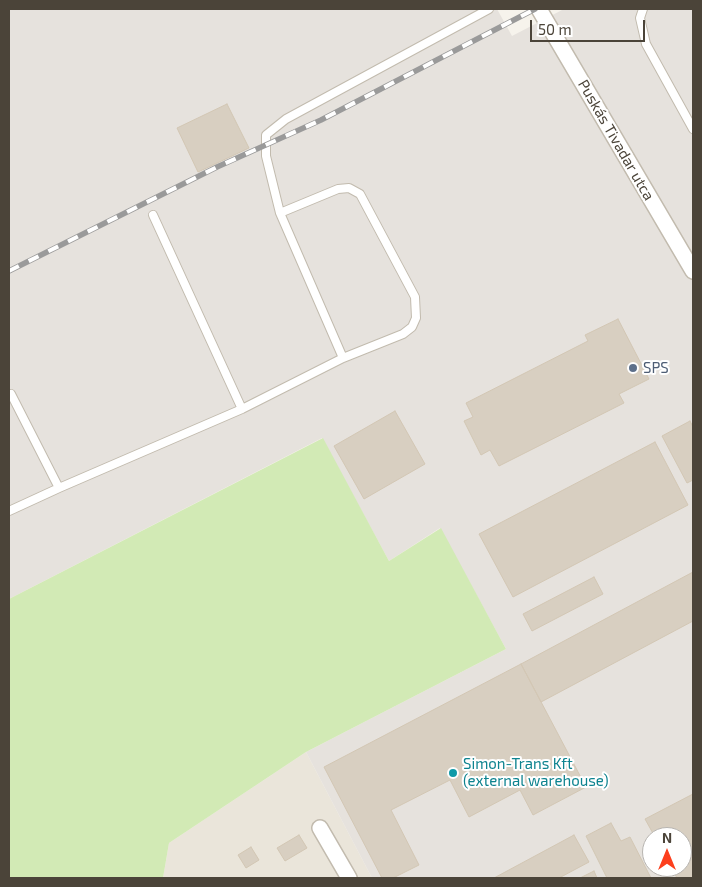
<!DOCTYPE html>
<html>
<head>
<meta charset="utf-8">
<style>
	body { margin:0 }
	#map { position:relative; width:702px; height:887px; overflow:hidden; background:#f6f3ec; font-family:"Exo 2",sans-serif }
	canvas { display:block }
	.frame { position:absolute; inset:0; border:10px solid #4b4439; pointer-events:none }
	.north { position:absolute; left:642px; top:827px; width:50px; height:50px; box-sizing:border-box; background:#fff; border:1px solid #b7b4b0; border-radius:50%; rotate:0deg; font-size:14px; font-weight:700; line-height:20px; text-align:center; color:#4b4439 }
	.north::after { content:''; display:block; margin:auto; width:18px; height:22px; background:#fc3f1d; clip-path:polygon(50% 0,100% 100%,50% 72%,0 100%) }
	.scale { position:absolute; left:530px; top:20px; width:115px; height:22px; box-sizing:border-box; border:2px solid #4b4439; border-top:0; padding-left:6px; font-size:15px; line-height:18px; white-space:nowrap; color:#4b4439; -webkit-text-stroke:4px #fff; paint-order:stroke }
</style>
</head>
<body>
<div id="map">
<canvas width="702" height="887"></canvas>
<div class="frame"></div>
<div class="north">N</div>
<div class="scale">50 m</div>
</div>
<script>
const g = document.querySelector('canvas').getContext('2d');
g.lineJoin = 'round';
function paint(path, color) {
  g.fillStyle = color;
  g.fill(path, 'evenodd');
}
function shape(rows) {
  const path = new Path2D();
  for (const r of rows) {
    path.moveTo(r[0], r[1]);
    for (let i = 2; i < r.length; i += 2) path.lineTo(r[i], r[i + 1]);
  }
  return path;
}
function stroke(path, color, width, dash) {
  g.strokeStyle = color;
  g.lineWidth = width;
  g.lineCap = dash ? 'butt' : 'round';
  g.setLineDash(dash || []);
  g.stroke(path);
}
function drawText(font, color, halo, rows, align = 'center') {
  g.font = font + ' "Exo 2",sans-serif';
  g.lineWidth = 4;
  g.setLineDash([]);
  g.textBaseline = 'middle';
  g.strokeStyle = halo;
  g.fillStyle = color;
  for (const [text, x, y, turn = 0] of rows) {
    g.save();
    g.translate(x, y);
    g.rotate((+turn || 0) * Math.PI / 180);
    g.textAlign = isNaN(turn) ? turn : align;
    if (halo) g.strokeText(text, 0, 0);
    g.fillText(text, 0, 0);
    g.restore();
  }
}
paint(shape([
	[306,752,372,878,163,878,169,843]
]), '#eae5da');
paint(shape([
	[9,9,497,9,512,36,564,9,693,9,693,878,372,878,306,752,506,649,440,528,389,561,322,438,9,599],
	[652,837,682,837,682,867,652,867]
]), '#e6e2dd');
paint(shape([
	[323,438,389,561,441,528,506,649,306,752,169,843,163,878,9,878,9,599]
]), '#d2eab5');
const building = shape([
	[227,104,249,148,198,172,177,128,227,104],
	[618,319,649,379,619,394,624,403,499,466,490,450,481,455,464,421,473,417,466,403,588,341,585,335,618,319],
	[395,411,425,464,364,499,334,446,395,411],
	[690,421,693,427,693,480,687,483,662,436,690,421],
	[655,442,688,505,513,597,479,534,655,442],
	[693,572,693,621,541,702,521,664,693,572],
	[594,577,603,594,532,631,523,614,594,577],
	[521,664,586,787,533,815,520,790,469,817,450,780,391,810,419,865,393,878,382,878,324,767,521,664],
	[693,794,693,878,677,878,671,867,682,867,682,837,655,837,645,819,693,794],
	[611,823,621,841,630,837,651,878,607,878,586,836,611,823],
	[299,835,307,848,285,861,277,848,299,835],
	[574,835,589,862,559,878,494,878,574,835],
	[251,847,259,860,246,868,238,855,251,847],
	[594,871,597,878,580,878,594,871]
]);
paint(building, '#d8cfc1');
stroke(building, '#d3c7b4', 1);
const lane = shape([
	[643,9,640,18,646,44,693,129],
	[280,213,338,189,349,188,360,194,415,297,416,318,412,327,403,334,343,358,280,213,266,156,266,135,286,119,489,9],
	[153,215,242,409,343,358],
	[9,395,11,394,59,488,242,409],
	[9,511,59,488]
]);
const street = shape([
	[539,9,693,271],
	[320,828,349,878]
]);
stroke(lane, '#c2bbae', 10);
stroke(street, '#c2bbae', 18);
stroke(lane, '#fff', 8);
stroke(street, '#fff', 15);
const rail = shape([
	[9,271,217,167,321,120,535,9]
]);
stroke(rail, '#9a9a9a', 5.5);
stroke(rail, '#fff', 4, [11]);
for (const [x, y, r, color] of [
	[633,368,5,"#5c6f8a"],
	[453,773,5,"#0f9aa8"]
]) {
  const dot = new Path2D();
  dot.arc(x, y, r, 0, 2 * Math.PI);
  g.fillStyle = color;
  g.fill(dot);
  stroke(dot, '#fff', 2);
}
drawText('15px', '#4b4439', '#fff', [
	["Puskás Tivadar utca",616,140,60]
]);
drawText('15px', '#4e5e75', '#fff', [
	["SPS",643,368]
], 'left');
drawText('15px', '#0d838f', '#fff', [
	["Simon-Trans Kft",463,764],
	["(external warehouse)",463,781]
], 'left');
</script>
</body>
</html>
